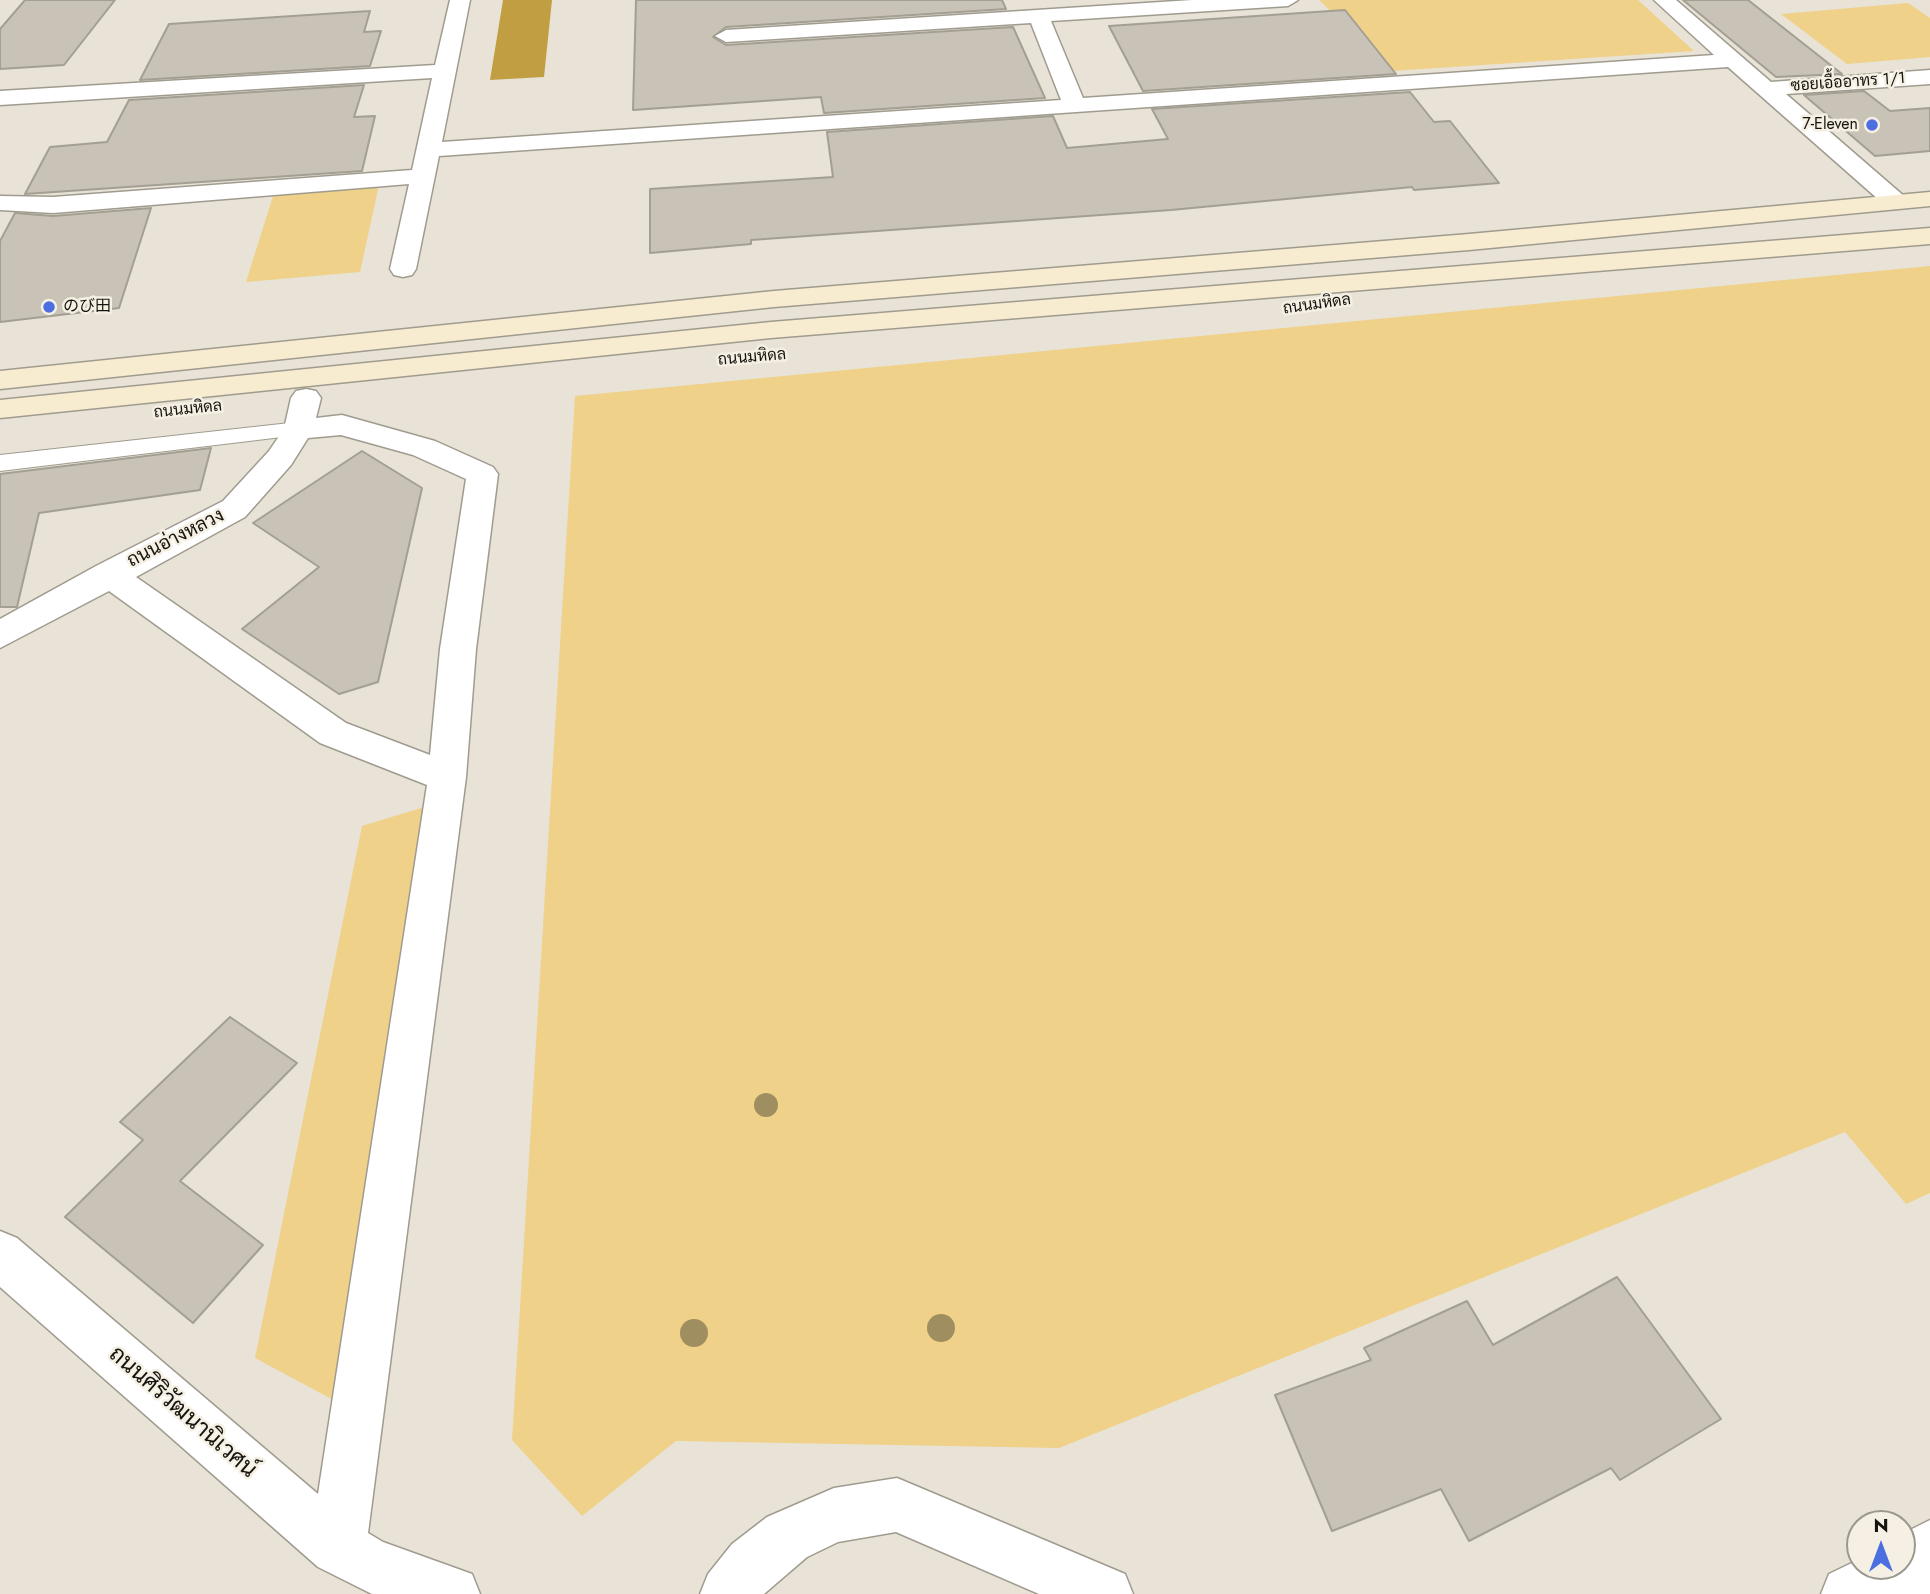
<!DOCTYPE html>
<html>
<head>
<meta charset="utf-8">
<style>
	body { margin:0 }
	#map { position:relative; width:1930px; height:1594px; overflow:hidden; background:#e8e3d6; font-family:Jost,sans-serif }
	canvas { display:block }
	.north { position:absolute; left:1846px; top:1510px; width:70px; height:70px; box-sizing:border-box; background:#f5f0e3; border:2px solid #9c988f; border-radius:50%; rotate:0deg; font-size:19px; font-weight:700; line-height:28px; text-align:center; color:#161410 }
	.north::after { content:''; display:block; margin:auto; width:24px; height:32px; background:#4b6ee1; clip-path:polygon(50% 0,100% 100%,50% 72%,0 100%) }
</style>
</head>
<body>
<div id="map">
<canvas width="1930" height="1594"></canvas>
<div class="north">N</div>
</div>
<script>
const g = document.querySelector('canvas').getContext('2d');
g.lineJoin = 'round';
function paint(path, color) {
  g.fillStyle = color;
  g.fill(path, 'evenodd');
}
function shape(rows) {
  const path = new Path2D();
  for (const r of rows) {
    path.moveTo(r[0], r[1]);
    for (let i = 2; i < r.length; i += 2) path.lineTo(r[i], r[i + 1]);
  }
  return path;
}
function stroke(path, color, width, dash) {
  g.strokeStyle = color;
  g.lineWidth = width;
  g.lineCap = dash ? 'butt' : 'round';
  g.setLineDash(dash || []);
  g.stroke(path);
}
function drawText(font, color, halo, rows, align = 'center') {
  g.font = font + ' Jost,"Noto Sans SC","Noto Sans JP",Sarabun,sans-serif';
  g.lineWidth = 5;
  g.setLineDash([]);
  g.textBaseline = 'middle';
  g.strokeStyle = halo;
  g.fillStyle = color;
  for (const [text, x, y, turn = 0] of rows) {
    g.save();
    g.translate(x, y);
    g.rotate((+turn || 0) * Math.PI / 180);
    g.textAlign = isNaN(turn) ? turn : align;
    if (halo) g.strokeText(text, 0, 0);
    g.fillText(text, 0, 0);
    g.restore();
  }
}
paint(shape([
	[1319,0,1638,0,1694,51,1392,71],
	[1908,3,1930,18,1930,57,1847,64,1781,14],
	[379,185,360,272,246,282,274,193],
	[1930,266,1930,1193,1906,1204,1845,1132,1059,1448,676,1441,582,1516,512,1440,575,396],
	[431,805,337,1402,255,1358,362,826]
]), '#efd189');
paint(shape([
	[503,0,552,0,544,77,490,80]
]), '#c29e43');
const building = shape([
	[25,0,115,0,64,65,0,69,0,29,25,0],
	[636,0,1002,0,1006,9,726,27,713,37,726,45,1013,27,1045,98,824,113,821,97,633,110,636,0],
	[1683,0,1748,0,1842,74,1776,77,1683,0],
	[1345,10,1396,74,1143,91,1109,26,1345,10],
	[370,11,364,32,381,31,370,66,140,80,169,24,370,11],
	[364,85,354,117,375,116,362,171,25,194,50,147,107,142,129,100,364,85],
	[1864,91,1890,111,1930,108,1930,151,1875,156,1804,95,1864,91],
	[1410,92,1434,122,1450,121,1499,183,1414,190,1412,187,1171,210,751,240,751,244,650,253,650,189,833,177,827,132,1053,116,1067,148,1168,139,1152,109,1410,92],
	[151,208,119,308,0,322,0,241,15,213,53,216,151,208],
	[211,448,200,490,39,513,17,607,0,607,0,474,211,448],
	[362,451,422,488,378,682,339,694,242,629,319,567,253,523,362,451],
	[230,1017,297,1063,180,1181,263,1245,193,1323,65,1217,143,1140,120,1122,230,1017],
	[1617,1277,1721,1419,1620,1480,1611,1468,1469,1541,1441,1489,1332,1531,1275,1395,1371,1360,1364,1348,1467,1301,1493,1345,1617,1277]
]);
paint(building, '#c9c3b7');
stroke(building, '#a49f93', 2);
const service = shape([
	[299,422,307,424,311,429,307,434,0,471,0,455,299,422]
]);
const minor = shape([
	[450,0,470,0,442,142,1061,100,1031,23,726,42,715,36,726,30,1192,0,1298,0,1288,6,1051,21,1083,98,1714,55,1654,0,1676,0,1771,82,1930,70,1930,84,1786,94,1905,197,1908,202,1905,207,1896,209,1887,207,1728,67,439,156,416,269,412,275,403,277,394,275,390,269,409,184,53,213,0,210,0,196,53,197,412,170,432,78,0,105,0,91,435,65,450,0],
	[306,389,316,391,321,398,316,418,342,415,435,441,493,467,498,474,476,649,466,777,368,1533,383,1542,472,1574,480,1594,372,1594,318,1567,0,1287,0,1231,17,1238,318,1494,427,785,320,743,109,591,0,648,0,619,96,566,223,501,269,451,284,429,291,398,296,391,306,389],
	[341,435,413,455,466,479,440,649,430,755,346,723,136,577,245,517,291,465,308,438,341,435],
	[897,1478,1125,1574,1133,1594,1039,1594,896,1532,838,1542,807,1557,764,1594,700,1594,708,1574,732,1544,767,1517,834,1488,897,1478],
	[1930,1520,1930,1594,1821,1594,1829,1574,1860,1559,1860,1566,1902,1566,1902,1534,1930,1520]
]);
const secondary = shape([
	[1930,192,1930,206,1469,250,774,307,0,389,0,371,774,291,1469,234,1930,192],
	[1930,228,1930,244,771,338,0,418,0,400,771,322,1930,228]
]);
stroke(service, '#a09b8f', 2);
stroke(minor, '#a09b8f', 3);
stroke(secondary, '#a09b8f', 3);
paint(service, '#fff');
paint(minor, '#fff');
paint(secondary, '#f8ecd0');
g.fillStyle = '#9f8f60';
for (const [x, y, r] of [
	[766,1105,12],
	[941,1328,14],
	[694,1333,14]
]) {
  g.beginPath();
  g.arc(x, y, r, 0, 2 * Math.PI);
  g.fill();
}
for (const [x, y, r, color] of [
	[1872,125,7,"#4b6ee1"],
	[49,307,7,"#4b6ee1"]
]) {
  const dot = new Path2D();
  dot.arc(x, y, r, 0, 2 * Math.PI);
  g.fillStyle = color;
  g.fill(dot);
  stroke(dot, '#f5f0e3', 2.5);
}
drawText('16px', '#161410', '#f5f0e3', [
	["ซอยเอื้ออาทร 1/1",1848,83,-4],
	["ถนนมหิดล",1317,305,-8],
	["ถนนมหิดล",752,358,-5],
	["ถนนมหิดล",188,410,-6]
]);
drawText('16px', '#161410', '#f5f0e3', [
	["7-Eleven",1858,125],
	["のび田",63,307,"left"]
], 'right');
drawText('19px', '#161410', '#f5f0e3', [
	["ถนนอ่างหลวง",176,539,-27]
]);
drawText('23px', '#161410', '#f5f0e3', [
	["ถนนศิริวัฒนานิเวศน์",182,1413,41]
]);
</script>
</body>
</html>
